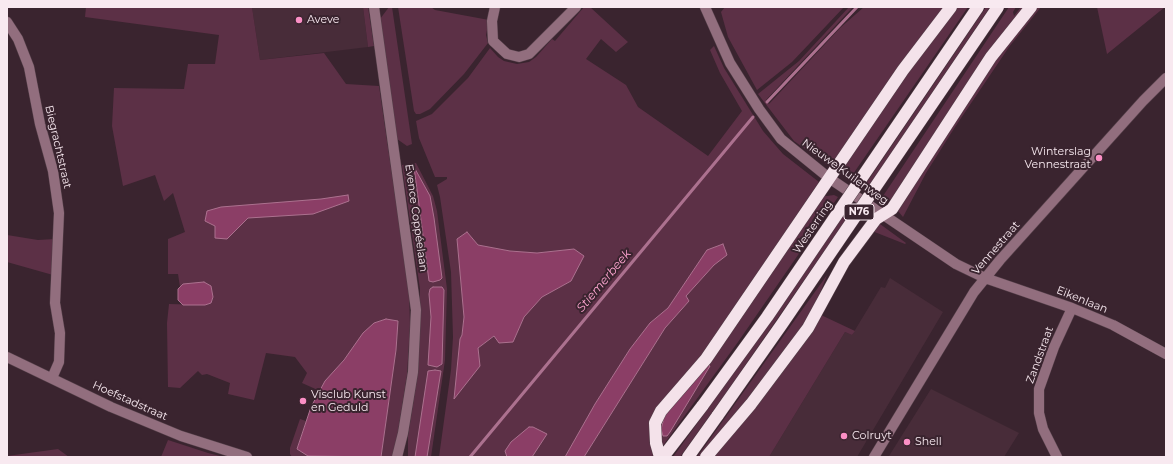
<!DOCTYPE html>
<html>
<head>
<meta charset="utf-8">
<style>
	body { margin:0 }
	#map { position:relative; width:1173px; height:464px; overflow:hidden; background:#3a242f; font-family:Montserrat,sans-serif }
	canvas { display:block }
	.frame { position:absolute; inset:0; border:8px solid #f8e9f0; pointer-events:none }
</style>
</head>
<body>
<div id="map">
<canvas width="1173" height="464"></canvas>
<div class="frame"></div>
</div>
<script>
const g = document.querySelector('canvas').getContext('2d');
g.lineJoin = 'round';
function paint(path, color) {
  g.fillStyle = color;
  g.fill(path, 'evenodd');
}
function shape(rows) {
  const path = new Path2D();
  for (const r of rows) {
    path.moveTo(r[0], r[1]);
    for (let i = 2; i < r.length; i += 2) path.lineTo(r[i], r[i + 1]);
  }
  return path;
}
function stroke(path, color, width, dash) {
  g.strokeStyle = color;
  g.lineWidth = width;
  g.lineCap = dash ? 'butt' : 'round';
  g.setLineDash(dash || []);
  g.stroke(path);
}
function drawText(font, color, halo, rows, align = 'center') {
  g.font = font + ' Montserrat,sans-serif';
  g.lineWidth = 4;
  g.setLineDash([]);
  g.textBaseline = 'middle';
  g.strokeStyle = halo;
  g.fillStyle = color;
  for (const [text, x, y, turn = 0] of rows) {
    g.save();
    g.translate(x, y);
    g.rotate((+turn || 0) * Math.PI / 180);
    g.textAlign = isNaN(turn) ? turn : align;
    if (halo) g.strokeText(text, 0, 0);
    g.fillText(text, 0, 0);
    g.restore();
  }
}
paint(shape([
	[252,7,363,7,368,47,260,60],
	[890,278,943,312,857,457,769,457,845,332,852,335,881,287,885,288],
	[931,389,1019,433,1004,457,889,456]
]), '#482c39');
paint(shape([
	[86,7,252,7,260,60,324,53,346,84,379,86,409,291,410,326,407,375,394,457,381,457,396,350,397,321,386,319,374,323,326,381,320,391,302,383,307,373,295,357,266,353,254,400,228,394,230,383,207,374,202,375,198,371,180,388,168,387,167,323,169,304,205,305,211,303,213,297,211,286,183,284,180,287,178,274,168,274,168,239,185,232,173,193,164,201,155,175,123,186,112,126,114,88,184,89,188,64,215,64,219,35,85,17],
	[363,7,368,7,374,46,368,47],
	[389,7,392,7,412,144,407,146,397,139,380,19],
	[398,7,431,7,435,10,489,20,486,35,488,43,464,74,430,109,420,114,416,114,414,111],
	[584,7,590,7,628,42,616,52,601,39,586,59,626,85,638,107,708,156,742,111,720,73,710,50,714,46,724,68,763,131,783,154,819,182,707,349,656,412,654,453,652,457,584,457,665,328,689,301,686,296,714,265,726,255,723,244,707,250,668,308,650,323,630,349,595,404,565,457,532,457,546,434,505,451,507,457,439,457,451,370,453,337,451,272,440,197,437,185,447,179,447,177,435,177,419,138,416,121,432,114,468,78,490,48,498,57,504,61,517,64,529,62,536,57,552,39,555,41],
	[467,232,478,245,510,251,537,253,574,249,571,281,542,297,524,317,513,342,495,336,478,348,454,398,460,339,462,335,464,317,457,239],
	[725,7,844,7,792,62,757,90,728,37,721,12],
	[849,7,853,7,766,100,769,104,840,28,864,7,945,7,834,161,826,164,794,141,758,94,799,61],
	[956,7,968,7,851,177,841,165,914,62],
	[986,7,990,7,868,188,865,185],
	[1009,7,1016,7,1013,12,1014,16,1021,7,1026,7,893,199,885,201,881,199],
	[1037,7,1041,7,1009,47,955,127,926,173,903,217,898,211,901,203,994,60],
	[1097,7,1165,7,1107,54],
	[416,163,433,196,437,211,447,289,445,360,431,457,408,457,408,436,417,379,420,337,420,289,402,165],
	[822,195,827,196,834,195,838,197,738,342,662,447,661,424,665,413],
	[850,206,854,208,728,390,680,457,673,457,776,314],
	[880,224,906,243,905,244,872,231],
	[7,235,38,240,55,239,53,275,7,262],
	[827,275,815,306,776,366,702,457,697,457],
	[821,315,855,331,852,335,845,332,769,457,711,457],
	[300,419,306,421,297,449,312,457,292,457,290,454,290,448],
	[168,440,208,453,224,457,161,457],
	[58,449,69,457,7,457,7,456]
]), '#5c3046');
const water = shape([
	[414,167,430,196,434,218,442,278,440,280,433,282,429,281,414,167],
	[348,195,349,201,313,214,248,218,227,239,215,238,215,226,205,221,207,211,221,207,321,199,348,195],
	[467,232,478,245,510,251,537,253,574,249,584,256,571,281,542,297,524,317,513,342,499,343,494,336,478,348,480,366,454,399,460,339,462,335,464,317,457,239,467,232],
	[723,244,727,255,714,265,686,296,689,301,665,328,584,457,565,457,595,404,630,349,650,323,668,308,707,250,723,244],
	[204,282,211,286,213,297,211,303,205,305,183,305,178,300,178,289,183,284,204,282],
	[433,287,442,287,444,290,442,364,437,367,428,365,431,317,429,294,430,289,433,287],
	[386,319,398,321,396,350,381,457,308,456,297,449,311,407,325,381,344,360,363,333,374,323,386,319],
	[708,365,710,366,670,432,667,436,663,436,661,429,664,418,670,408,708,365],
	[435,370,441,371,427,457,415,457,428,371,435,370],
	[529,427,533,427,547,434,532,457,507,457,505,451,511,442,529,427]
]);
paint(water, '#8b3e66');
stroke(water, '#ac718f', 1);
stroke(shape([
	[767,102,857,7],
	[470,457,753,117]
]), '#ac718f', 3);
const minor = shape([
	[374,7,416,310,413,372,403,433,397,457],
	[495,7,492,21,493,41,507,54,519,57,529,54,576,7],
	[705,7,730,63,759,109,781,139,829,178,956,264,985,278,1072,308,1113,325,1166,354],
	[7,22,18,39,29,67,40,124,53,171,59,213,55,303,60,333,59,362,52,378],
	[7,357,111,407,181,436,247,457],
	[874,457,974,292,1000,260,1143,101,1166,78],
	[1057,457,1043,429,1039,413,1039,389,1054,347,1072,308]
]);
const highway = shape([
	[660,457,656,443,655,423,661,411,706,359,903,70,951,7],
	[663,457,703,405],
	[688,457,718,415],
	[706,457,751,404,808,328,844,262,876,219,892,209,991,57,1031,7]
]);
stroke(minor, '#55404a', 11);
stroke(highway, '#55404a', 13);
stroke(minor, '#926e7e', 10);
stroke(highway, '#f4e2ea', 12);
const highwayBridge = shape([
	[703,405,767,317,978,7],
	[718,415,782,324,998,7]
]);
stroke(highwayBridge, '#55404a', 13, []);
stroke(highwayBridge, '#f4e2ea', 12);
for (const [x, y, r, color] of [
	[299,20,4,"#fb8fc5"],
	[1099,158,4,"#fb8fc5"],
	[303,401,4,"#fb8fc5"],
	[844,436,4,"#fb8fc5"],
	[907,442,4,"#fb8fc5"]
]) {
  const dot = new Path2D();
  dot.arc(x, y, r, 0, 2 * Math.PI);
  g.fillStyle = color;
  g.fill(dot);
  stroke(dot, '#3a242f', 1.5);
}
for (const [x, y, w] of [
	[859,212,30]
]) {
  const box = new Path2D();
  box.roundRect(x - w / 2, y - 8, w, 16, 3);
  g.fillStyle = '#3a242f';
  g.fill(box);
  stroke(box, '#f8e9f0', 1);
}
drawText('bold 10px', '#f8e9f0', null, [
	["N76",859,212]
]);
drawText('11px', '#f8e9f0', '#3a242f', [
	["Aveve",307,20],
	["Winterslag",1091,152,"right"],
	["Vennestraat",1091,165,"right"],
	["Visclub Kunst",311,395],
	["en Geduld",311,408],
	["Colruyt",852,436],
	["Shell",915,442]
], 'left');
drawText('11px', '#f8e9f0', '#3a242f', [
	["Biegrachtstraat",58,147,77],
	["Nieuwe Kuilenweg",845,172,36],
	["Evence Coppéelaan",416,218,82],
	["Westerring",813,227,-56],
	["Vennestraat",996,248,-49],
	["Eikenlaan",1082,300,22],
	["Zandstraat",1040,355,-70],
	["Hoefstadstraat",130,401,24]
]);
drawText('italic 12px', '#fea5d0', '#3a242f', [
	["Stiemerbeek",604,281,-50]
]);
</script>
</body>
</html>
